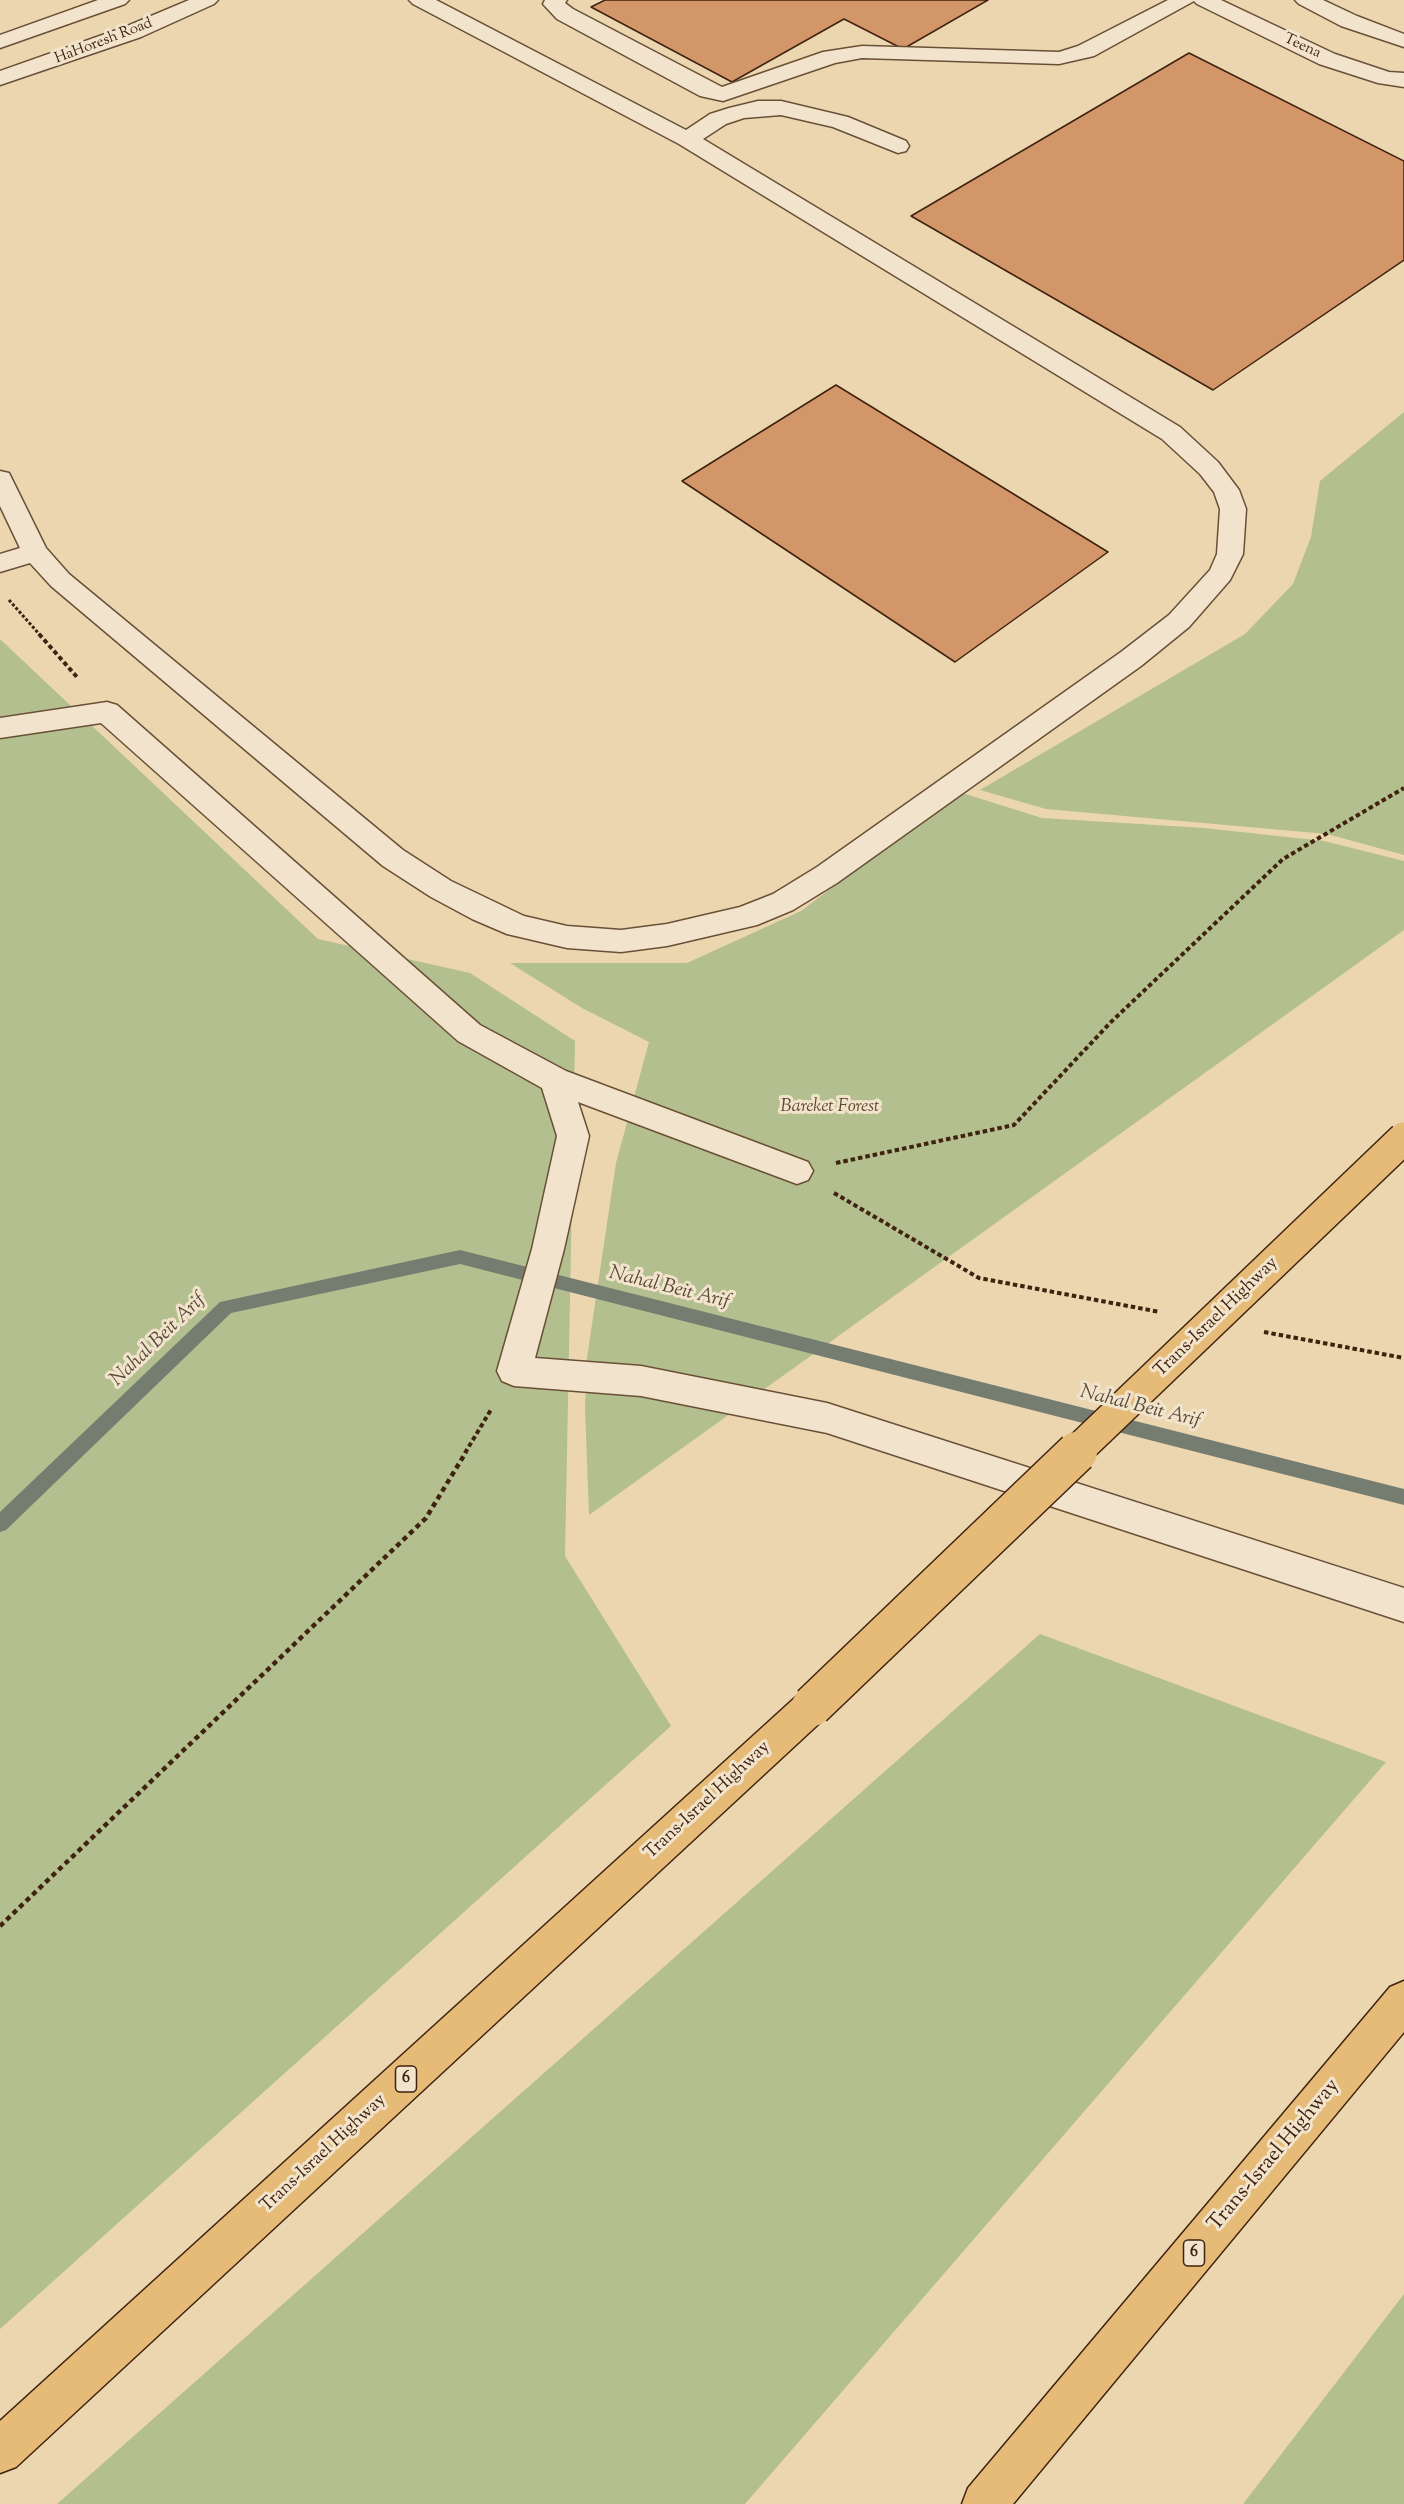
<!DOCTYPE html>
<html>
<head>
<meta charset="utf-8">
<style>
	body { margin:0 }
	canvas { display:block; background:#ebd6b0 }
</style>
</head>
<body>
<canvas width="1404" height="2504"></canvas>
<script>
const g = document.querySelector('canvas').getContext('2d');
g.lineJoin = 'round';
function paint(path, color) {
  g.fillStyle = color;
  g.fill(path, 'evenodd');
}
function shape(rows) {
  const path = new Path2D();
  for (const r of rows) {
    path.moveTo(r[0], r[1]);
    for (let i = 2; i < r.length; i += 2) path.lineTo(r[i], r[i + 1]);
  }
  return path;
}
function stroke(path, color, width, dash) {
  g.strokeStyle = color;
  g.lineWidth = width;
  g.lineCap = dash ? 'butt' : 'round';
  g.setLineDash(dash || []);
  g.stroke(path);
}
function drawText(font, color, halo, rows, align = 'center') {
  g.font = font + ' "Sorts Mill Goudy",serif';
  g.lineWidth = 6;
  g.setLineDash([]);
  g.textBaseline = 'middle';
  g.strokeStyle = halo;
  g.fillStyle = color;
  for (const [text, x, y, turn = 0] of rows) {
    g.save();
    g.translate(x, y);
    g.rotate((+turn || 0) * Math.PI / 180);
    g.textAlign = isNaN(turn) ? turn : align;
    if (halo) g.strokeText(text, 0, 0);
    g.fillText(text, 0, 0);
    g.restore();
  }
}
paint(shape([
	[1404,412,1404,855,1327,834,1046,809,980,790,1245,634,1293,584,1311,537,1320,481],
	[0,639,318,939,470,973,575,1041,565,1556,671,1726,0,2329],
	[959,792,1042,818,1204,828,1324,841,1404,861,1404,930,589,1515,585,1408,587,1358,616,1163,649,1042,582,1008,510,963,687,963,801,911],
	[1040,1634,1386,1762,745,2504,57,2504],
	[1404,2294,1404,2504,1243,2504]
]), '#b3bf8e');
paint(shape([
	[460,1250,1404,1489,1404,1505,460,1264,231,1313,6,1530,0,1532,0,1512,220,1302,460,1250]
]), '#757c70');
const building = shape([
	[605,0,988,0,903,49,844,19,732,82,591,7,605,0],
	[1189,53,1404,161,1404,260,1213,390,911,216,1189,53],
	[836,385,1108,552,955,662,682,481,836,385]
]);
paint(building, '#d39669');
stroke(building, '#3f220f', 1.5);
const minor = shape([
	[98,0,129,0,125,4,0,48,0,35,98,0],
	[189,0,218,0,214,4,141,37,0,85,0,71,125,27,189,0],
	[409,0,436,0,686,130,710,114,729,108,758,101,781,101,848,117,906,141,909,146,906,151,898,153,833,127,781,115,744,118,726,124,703,139,1180,427,1218,462,1239,490,1246,509,1243,554,1230,580,1189,627,1141,666,837,883,793,910,757,925,667,946,621,952,567,948,507,934,472,919,431,897,383,866,51,586,30,563,0,572,0,554,20,548,0,506,0,471,9,473,46,548,69,574,403,850,451,881,524,916,567,926,621,930,667,924,740,907,773,894,817,867,1121,652,1169,615,1210,570,1217,554,1220,509,1214,492,1200,474,1162,439,679,144,413,4,409,0],
	[545,0,567,0,565,3,573,9,722,87,823,52,862,46,1059,52,1078,46,1168,0,1221,0,1335,54,1389,72,1404,73,1404,87,1378,83,1319,64,1197,4,1194,1,1094,56,1059,64,862,58,835,63,723,101,700,96,557,19,543,4,545,0],
	[1295,0,1323,0,1357,16,1404,34,1404,47,1341,26,1299,4,1295,0],
	[107,702,117,705,480,1025,566,1071,808,1162,813,1171,808,1180,797,1184,578,1102,589,1136,564,1249,535,1358,641,1366,827,1403,1404,1588,1404,1622,827,1433,641,1396,514,1386,502,1381,497,1371,532,1249,557,1136,542,1088,458,1041,101,723,0,738,0,718,107,702]
]);
const highway = shape([
	[812,1689,825,1694,831,1706,825,1718,16,2467,0,2473,0,2421,799,1694,812,1689],
	[1404,1981,1404,2032,1013,2504,962,2504,968,2488,1390,1987,1404,1981]
]);
stroke(minor, '#6a4f37', 3);
stroke(highway, '#3f220f', 3);
stroke(shape([
	[9,600,41,636]
]), '#3f220f', 3, [3, 2]);
stroke(shape([
	[39,634,77,677],
	[836,1163,1014,1125,1111,1022,1283,859,1404,788],
	[834,1193,979,1278,1160,1312],
	[1264,1332,1404,1358],
	[465,1453,492,1408]
]), '#3f220f', 4, [4.5, 3]);
stroke(shape([
	[0,1926,426,1518,466,1452]
]), '#3f220f', 4.5, [5, 4]);
paint(minor, '#f2e4cc');
paint(highway, '#e6bb78');
const highwayBridgeFar1 = shape([
	[1075,1453,1404,1138]
]);
const highwayBridge = shape([
	[812,1706,1077,1452]
]);
stroke(highwayBridgeFar1, '#3f220f', 34, []);
stroke(highwayBridge, '#3f220f', 43, []);
stroke(highwayBridgeFar1, '#e6bb78', 31);
stroke(highwayBridge, '#e6bb78', 40);
drawText('15px', '#3f220f', '#f2e4cc', [
	["HaHoresh Road",104,42,-21],
	["Teena",1302,47,25]
]);
for (const [x, y, w] of [
	[406,2079,21],
	[1194,2253,21]
]) {
  const box = new Path2D();
  box.roundRect(x - w / 2, y - 13, w, 26, 4.5);
  g.fillStyle = '#f2e4cc';
  g.fill(box);
  stroke(box, '#3f220f', 1.5);
}
drawText('bold 16px', '#3f220f', null, [
	["6",406,2079],
	["6",1194,2253]
]);
drawText('italic 18px', '#5c492f', '#f2e4cc', [
	["Bareket Forest",830,1108]
]);
drawText('18px', '#3f220f', '#f2e4cc', [
	["Trans-Israel Highway",1217,1318,-44],
	["Trans-Israel Highway",708,1801,-43],
	["Trans-Israel Highway",324,2154,-43]
]);
drawText('italic 20px', '#564837', '#f2e4cc', [
	["Nahal Beit Arif",669,1289,14],
	["Nahal Beit Arif",159,1341,-44],
	["Nahal Beit Arif",1140,1408,14]
]);
drawText('21px', '#3f220f', '#f2e4cc', [
	["Trans-Israel Highway",1275,2156,-50]
]);
</script>
</body>
</html>
